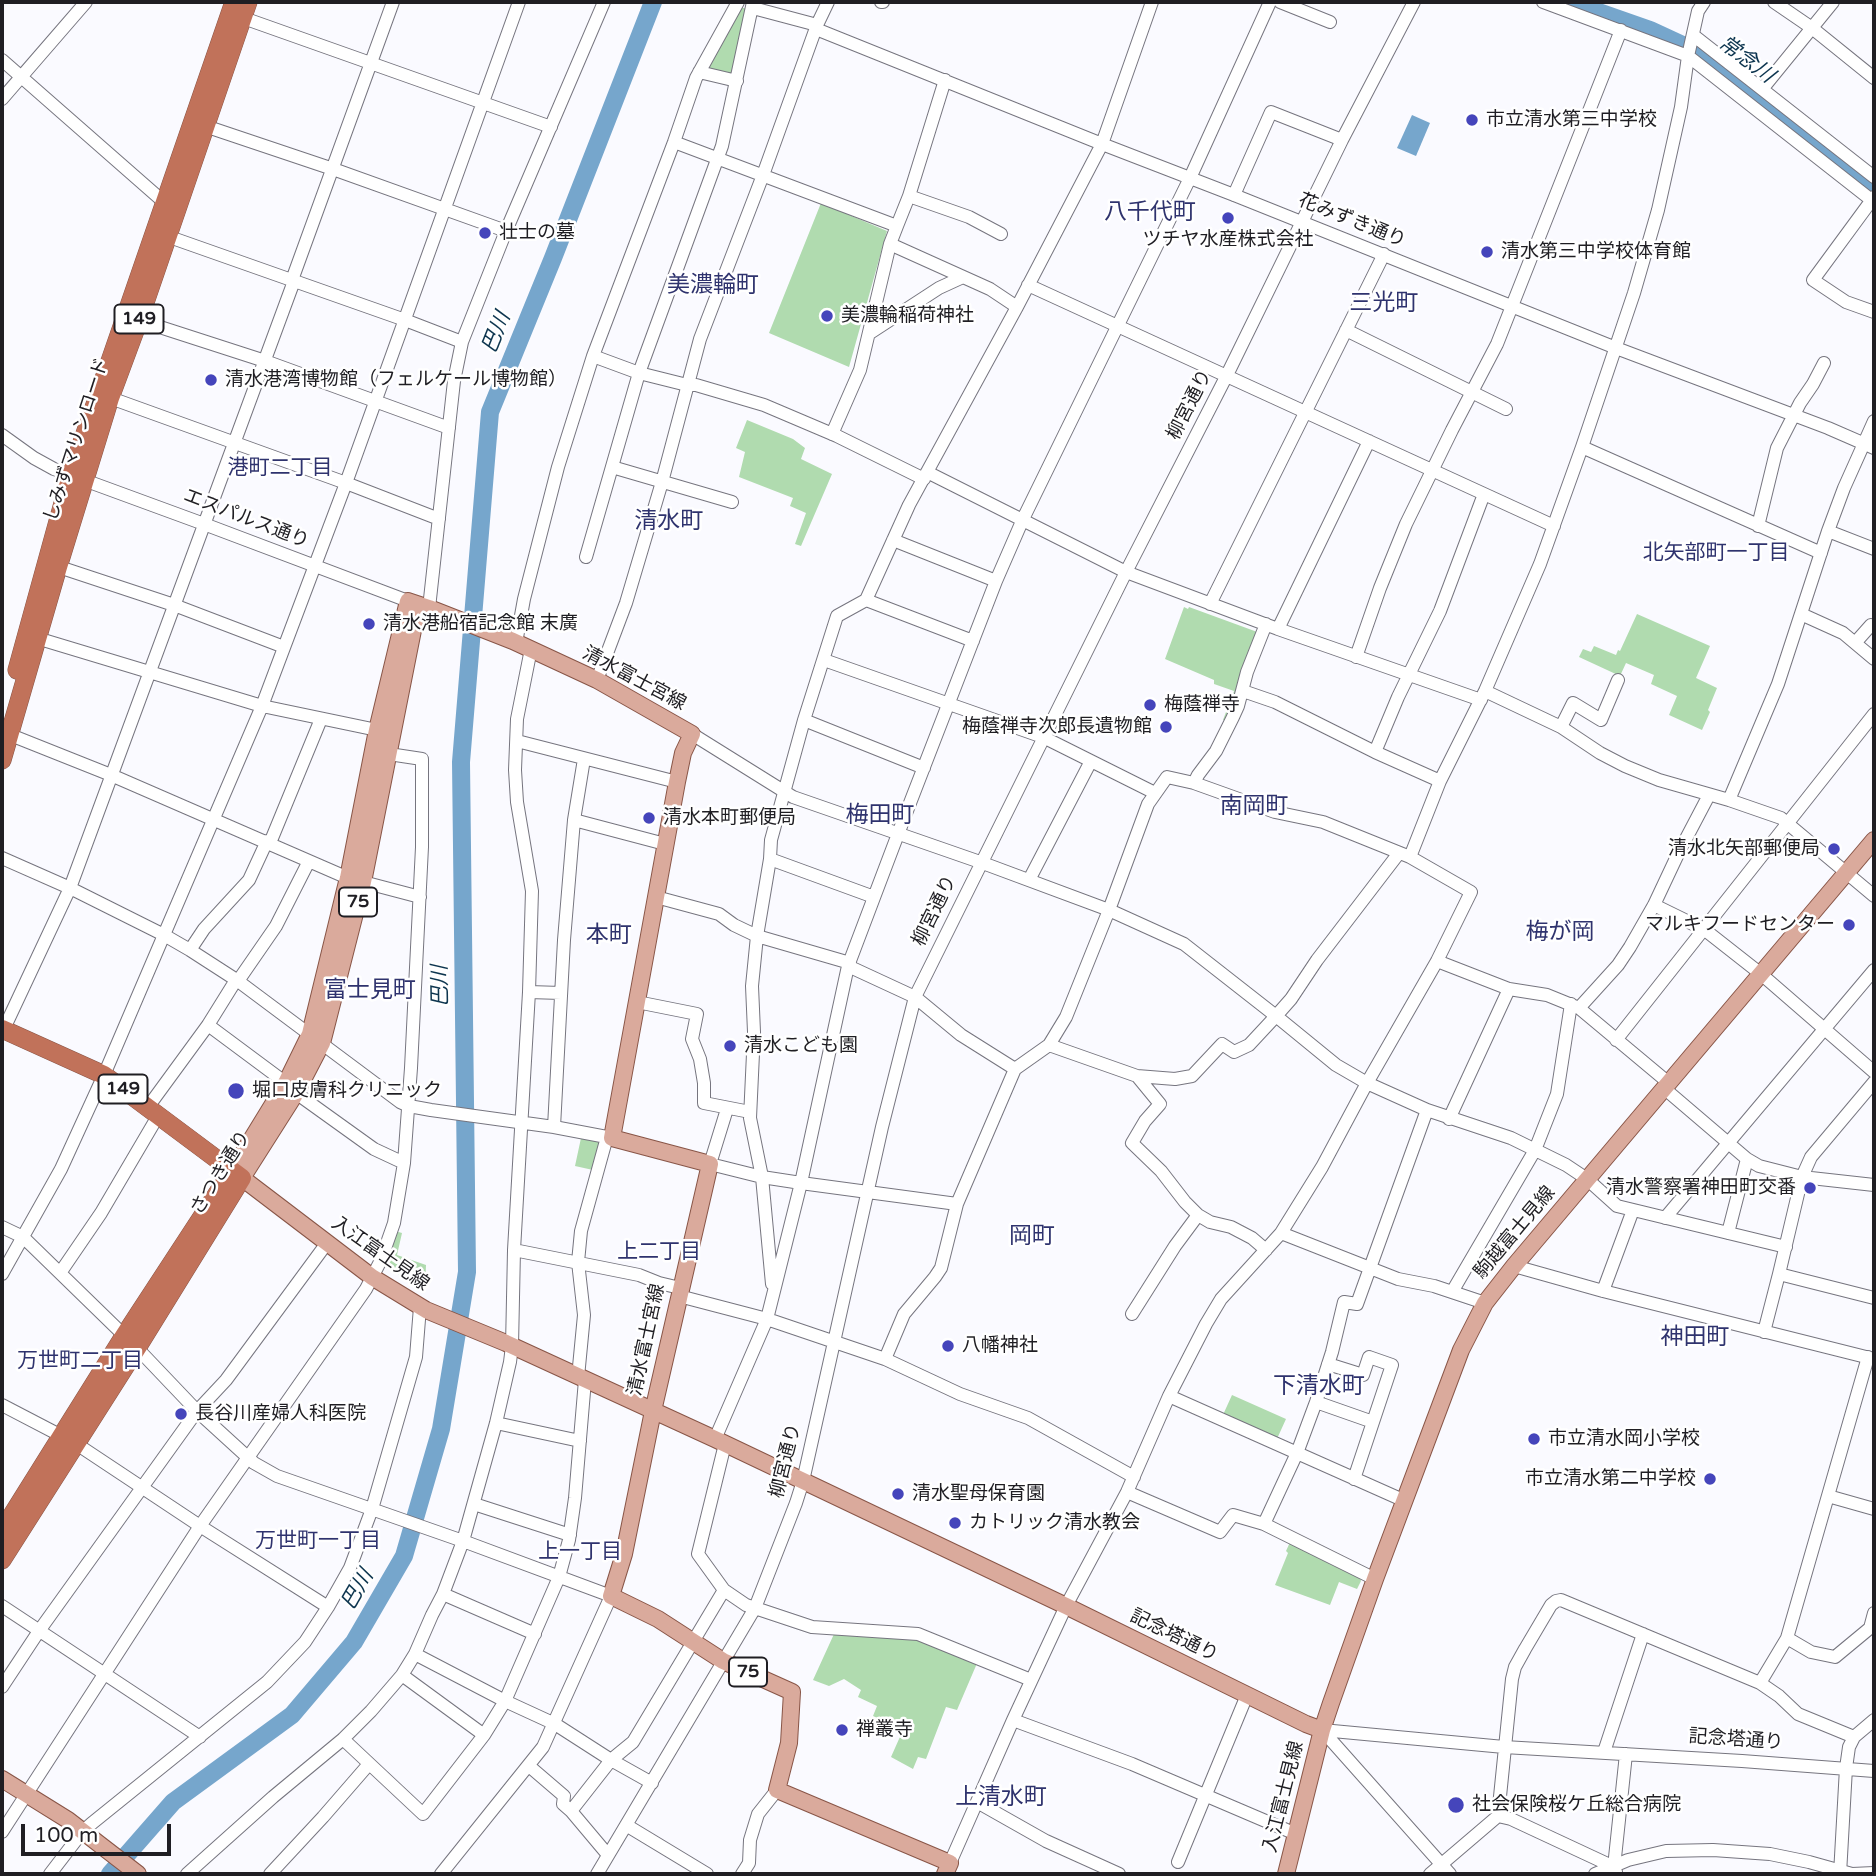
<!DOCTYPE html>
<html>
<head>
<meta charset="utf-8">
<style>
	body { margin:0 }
	#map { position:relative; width:1876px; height:1876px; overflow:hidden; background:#fafaff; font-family:"Varela Round",sans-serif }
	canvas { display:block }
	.frame { position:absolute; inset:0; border:4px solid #1f1e23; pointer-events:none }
	.scale { position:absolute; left:21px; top:1824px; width:150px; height:32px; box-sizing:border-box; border:4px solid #1f1e23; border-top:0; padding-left:9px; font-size:21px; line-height:24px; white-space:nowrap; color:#1f1e23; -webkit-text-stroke:5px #fff; paint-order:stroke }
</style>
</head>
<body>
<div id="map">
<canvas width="1876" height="1876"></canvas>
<div class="frame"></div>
<div class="scale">100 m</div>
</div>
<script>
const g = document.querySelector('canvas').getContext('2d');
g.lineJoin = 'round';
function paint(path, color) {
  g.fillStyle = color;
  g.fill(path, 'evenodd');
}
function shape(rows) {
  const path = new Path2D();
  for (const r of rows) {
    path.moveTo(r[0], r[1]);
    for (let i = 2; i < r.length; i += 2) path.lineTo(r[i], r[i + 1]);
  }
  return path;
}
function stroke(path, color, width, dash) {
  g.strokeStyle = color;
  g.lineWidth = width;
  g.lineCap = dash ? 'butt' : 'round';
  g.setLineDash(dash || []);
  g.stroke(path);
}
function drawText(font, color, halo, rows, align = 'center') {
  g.font = font + ' "Varela Round","Noto Sans JP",sans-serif';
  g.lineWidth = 5;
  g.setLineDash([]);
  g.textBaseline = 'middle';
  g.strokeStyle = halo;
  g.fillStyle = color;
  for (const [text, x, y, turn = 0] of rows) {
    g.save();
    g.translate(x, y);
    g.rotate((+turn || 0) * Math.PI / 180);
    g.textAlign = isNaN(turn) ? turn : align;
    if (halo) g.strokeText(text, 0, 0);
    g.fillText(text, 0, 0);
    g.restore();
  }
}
paint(shape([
	[737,7,750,9,734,77,703,69],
	[821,203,887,231,849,367,769,333],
	[747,420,793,439,805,448,801,459,832,474,801,546,795,544,806,513,790,506,793,498,739,477,745,452,736,448],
	[1184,607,1188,609,1189,607,1260,633,1229,722,1223,720,1234,691,1214,684,1214,680,1165,659],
	[1637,614,1710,646,1696,678,1717,688,1708,710,1710,712,1702,730,1669,715,1677,696,1651,684,1654,675,1626,663,1620,676,1579,657,1583,649,1591,652,1594,646,1616,655,1618,650,1620,651],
	[581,1138,601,1141,593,1170,575,1166],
	[395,1231,402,1233,397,1255,426,1265,425,1289,382,1265],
	[1232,1395,1286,1419,1276,1441,1222,1417],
	[1291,1540,1359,1575,1361,1581,1357,1589,1339,1582,1330,1605,1275,1585,1288,1553,1286,1551],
	[834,1634,913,1638,978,1661,957,1710,946,1707,926,1759,918,1757,913,1769,891,1757,903,1730,873,1716,877,1706,858,1697,861,1690,844,1679,829,1686,813,1680]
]), '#b0dbaf');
paint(shape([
	[1412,115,1430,123,1416,156,1397,148]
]), '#76a6cc');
stroke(shape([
	[1570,2,1650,30,1704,55,1874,188],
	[110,1874,173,1802,292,1715,354,1642,404,1556,441,1429,467,1272,461,762,490,412,553,258,653,2]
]), '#76a6cc', 18);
const minor = shape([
	[881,2,883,2],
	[1280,2,1330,22],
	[1543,2,1688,56,1874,202],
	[1774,2,1812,28,1874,78],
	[753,8,817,25],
	[235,15,551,127],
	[816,29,1102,144,1234,195,1616,348,1828,428,1874,448],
	[1693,35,1874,177],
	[2,60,165,203],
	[699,72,737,81],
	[1763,88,1833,2],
	[2,99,86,2],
	[199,124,333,169,506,231],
	[674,142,897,226,890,244,990,289,1017,307],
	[1234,195,1271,112,1342,140],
	[909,196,969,217,1001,234],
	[1874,197,1813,280,1846,302,1874,312],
	[897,226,909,196,945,80],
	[161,234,405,320,462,342],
	[292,280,393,2],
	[1028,285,1554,526],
	[132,318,265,361,449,428],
	[1346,330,1506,409],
	[870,333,939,288,963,277],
	[593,356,639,373,687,385,696,385,764,405,837,436,924,479],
	[105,396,346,483,439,519],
	[832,434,860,370,890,244],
	[2,435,34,458,54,469,204,524,408,601],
	[1582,447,1821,553],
	[612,467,732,502],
	[927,472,1126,572,1278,629,1481,700],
	[1758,526,1777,448,1800,403,1813,384,1824,363],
	[1828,531,1874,549],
	[893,540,996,581],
	[586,557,639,373,722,146,753,2],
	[50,564,174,605,284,647],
	[866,600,973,641],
	[1210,604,1384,254],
	[429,608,454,381,462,342,506,231,604,2],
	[1801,614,1843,633,1874,659],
	[1278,629,1369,441],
	[30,636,262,706,377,730],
	[516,643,524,599,558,467,593,356,674,142,696,78,738,2],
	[1855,643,1871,625],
	[1356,657,1380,588,1406,524,1452,430,1497,344,1621,30],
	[824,660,1043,737,1155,793],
	[597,680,626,603,662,482,700,339,763,175,817,25,828,2],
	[1243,691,1275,702,1375,752,1440,781],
	[1485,691,1561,727,1600,753,1625,766,1659,780,1729,800,1781,818,1874,896],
	[804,720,924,768],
	[1561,727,1573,703,1601,720,1618,680],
	[3,732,111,775,348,878],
	[692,734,793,797,980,862,1109,910,1184,944,1276,1016,1336,1065,1367,1083,1427,1110,1511,1138,1566,1165,1587,1179,1617,1206,1786,1247],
	[517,741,677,782],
	[1375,752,1398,697,1440,611,1484,494],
	[1194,783,1198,775,1216,751,1233,717,1238,706,1247,672,1266,624],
	[1729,800,1778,684,1828,531,1844,488,1874,421],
	[574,820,665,844],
	[270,843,321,719],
	[1410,857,1440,781,1485,691,1540,564,1582,447,1634,293,1658,210,1681,107,1688,56,1698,11,1704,2],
	[2,858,70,888,164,935,190,950,238,981,400,1102,409,1106,431,1110,554,1127,612,1138],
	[770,859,874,897],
	[1029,880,1091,761],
	[363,882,420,897],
	[656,897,719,914,734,925,757,936,850,963],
	[1654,905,1705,930,1761,974,1874,1072],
	[190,950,204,929,249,880,267,841],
	[1437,961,1509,989,1547,995,1579,1008,1670,1084],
	[848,966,915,997,961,1035,1015,1069],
	[238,981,276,926,309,861],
	[529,992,561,993],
	[637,1002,697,1014,692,1039,700,1059,704,1083,704,1103,750,1112],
	[1579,1008,1618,965,1630,947,1654,905,1678,854,1709,795],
	[208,1025,286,1083],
	[2,1033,70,888,294,281],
	[1616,1040,1874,714],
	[1049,1045,1137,1076,1175,1079,1192,1076,1222,1044,1234,1052,1249,1045,1276,1016,1291,999,1317,960,1399,853],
	[1137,1076,1160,1104,1145,1121,1132,1143,1161,1171,1185,1202,1198,1215,1210,1222,1231,1227,1252,1238,1266,1250],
	[1665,1089,1747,1159,1759,1166,1802,1177,1874,1185],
	[296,1093,374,1149,404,1163],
	[148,1107,208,1025,236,980],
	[727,1109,710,1164,762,1177,801,1183,957,1204,1015,1069,1049,1045,1066,1017,1109,910,1148,804,1167,777,1194,783,1275,812,1323,822,1410,857,1471,892,1437,961,1367,1083,1322,1167,1281,1233,1221,1299,1206,1324,1169,1396,1127,1492,1066,1606,1013,1720,950,1863],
	[1449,1119,1509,989],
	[554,1127,564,940,574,820,584,759],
	[1665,1218,1874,970],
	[2,1227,23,1237,137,1348,197,1411,254,1463,277,1476,463,1541,611,1596,543,1747,441,1874],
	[1281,1233,1398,1279,1434,1286,1485,1303],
	[1728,1233,1747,1159],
	[514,1250,639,1275,659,1283,680,1288],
	[1514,1266,1603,1291,1874,1359],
	[60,1273,101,1213,158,1116],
	[2,1274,61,1169,104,1075,262,706,346,483,519,2],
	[1779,1274,1874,1298],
	[772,1284,762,1177,750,1118,754,1032,752,986,757,936,770,859,771,840,804,720,837,616,866,600,909,505,1017,307,1102,144,1152,2],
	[1603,1291,1633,1210],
	[1452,1292,1535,1150,1557,1094,1571,1004],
	[679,1296,767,1319,885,1359,960,1394,1028,1418,1134,1477],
	[1132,1314,1175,1246,1198,1215],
	[1764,1332,1779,1274,1802,1177,1811,1157,1874,1082],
	[885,1359,904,1314,935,1277,941,1268,957,1204],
	[1328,1364,1363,1375,1369,1357,1392,1365,1354,1479],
	[578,1377,584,1315,578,1262,581,1231,607,1137],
	[1169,1396,1405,1501],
	[1316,1402,1373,1422],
	[2,1405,75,1443,200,1526,328,1607],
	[496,1423,580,1441],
	[715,1439,767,1319,801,1183,848,966,898,834,996,581,1023,519,1190,178,1270,2],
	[1127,1492,1220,1532,1233,1515,1264,1524,1297,1453,1316,1402,1332,1352,1344,1302,1357,1304,1427,1110],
	[1828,1496,1874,1509],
	[474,1504,570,1535],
	[1264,1524,1375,1579],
	[724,1590,746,1605,812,1627,918,1634,1031,1680],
	[443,1594,535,1634],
	[2,1606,200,1737],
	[1787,1638,1868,1357],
	[415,1654,505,1701,555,1724,611,1760,652,1783],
	[402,1675,484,1735],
	[1760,1683,1779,1696,1798,1714,1854,1737],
	[2,1687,39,1631,197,1411,226,1380,327,1243],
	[1013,1720,1132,1764,1296,1834],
	[1322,1730,1504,1747,1742,1761,1874,1771],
	[1322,1730,1450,1874],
	[343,1739,423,1814,484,1735,505,1701,559,1577,569,1540,575,1498,585,1380],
	[1604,1752,1643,1634],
	[529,1766,564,1796,563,1804,571,1811,608,1855],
	[977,1802,1046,1841,1119,1874],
	[571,1811,611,1760,633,1742,724,1590,698,1554,725,1444],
	[1498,1816,1511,1819,1614,1867],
	[626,1825,707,1874],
	[2,1832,200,1526,366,1289,381,1260,394,1223,404,1163,411,1068,422,847,422,759,389,754],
	[1178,1862,1247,1695],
	[1616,1872,1614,1867,1626,1754],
	[50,1874,83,1831,91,1824,267,1682,305,1642,328,1607,350,1568,372,1509,416,1357,420,1307],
	[187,1874,273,1797,343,1739,371,1711,402,1675,415,1654,432,1615,443,1594,463,1541,496,1423,510,1362,512,1346,514,1250,529,992,532,891,517,802,515,770,517,719,531,649],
	[270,1874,323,1817,369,1764],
	[597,1874,755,1608,796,1503,803,1481,882,1127,915,997,1126,572,1227,375,1342,140,1414,2],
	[742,1874,749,1863,750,1840,758,1814,777,1790],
	[1430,1874,1498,1816,1512,1679,1515,1667,1525,1649,1551,1605,1556,1601,1561,1600,1760,1683,1787,1638,1811,1652,1835,1657,1870,1628,1874,1613],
	[1595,1874,1628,1860,1666,1851,1713,1850,1770,1854,1809,1862,1852,1874,1874,1873],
	[1840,1874,1846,1768,1849,1747,1854,1737,1874,1720]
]);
const major = shape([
	[418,605,363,882,322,1043,296,1093,242,1178,372,1277,426,1310,506,1343,715,1439,1066,1606,1306,1724,1322,1730],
	[232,1171,286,1083,310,1034,348,878,377,730,408,601,429,608,513,641,597,680,692,734,683,753,677,782,612,1138,710,1164,653,1411,624,1554,611,1596,658,1619,723,1661,792,1692,789,1743,777,1790,950,1863,945,1874],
	[2,1779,68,1820,138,1874],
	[1286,1874,1322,1730,1331,1703,1375,1579,1461,1350,1485,1303,1514,1266,1874,840]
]);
const highway = shape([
	[17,670,71,474,234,2],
	[2,760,58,567,110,398,139,320,248,2],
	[2,1029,104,1075,242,1178,137,1348,2,1560],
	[2,1531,124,1336,232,1171]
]);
stroke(minor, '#76757f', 14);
stroke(major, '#885547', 18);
stroke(highway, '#885547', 19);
stroke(minor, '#fff', 12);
stroke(major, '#daaa9c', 16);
stroke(highway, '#c1725a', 18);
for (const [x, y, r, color] of [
	[1472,120,7,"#4545bb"],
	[1228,218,7,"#4545bb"],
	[485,233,7,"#4545bb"],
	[1487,252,7,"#4545bb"],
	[827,316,7,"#4545bb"],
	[211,380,7,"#4545bb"],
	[369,624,7,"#4545bb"],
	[1150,705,7,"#4545bb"],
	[1166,727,7,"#4545bb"],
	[649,818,7,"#4545bb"],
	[1834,849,7,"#4545bb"],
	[1849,925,7,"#4545bb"],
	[730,1046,7,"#4545bb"],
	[236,1091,9,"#4545bb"],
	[1810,1188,7,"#4545bb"],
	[948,1346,7,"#4545bb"],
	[181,1414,7,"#4545bb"],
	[1534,1439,7,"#4545bb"],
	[1710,1479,7,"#4545bb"],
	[898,1494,7,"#4545bb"],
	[955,1523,7,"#4545bb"],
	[842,1730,7,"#4545bb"],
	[1456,1805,9,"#4545bb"]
]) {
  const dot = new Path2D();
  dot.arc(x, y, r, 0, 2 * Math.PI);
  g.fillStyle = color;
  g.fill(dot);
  stroke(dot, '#fff', 2.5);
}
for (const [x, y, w] of [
	[139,319,49],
	[358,902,38],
	[123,1089,49],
	[748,1672,38]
]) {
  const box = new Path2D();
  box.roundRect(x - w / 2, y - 14.5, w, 29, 5);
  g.fillStyle = '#fff';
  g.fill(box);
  stroke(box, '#1f1e23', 2);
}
drawText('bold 18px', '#1f1e23', null, [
	["149",139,319],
	["75",358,902],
	["149",123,1089],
	["75",748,1672]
]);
drawText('19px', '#1f1e23', '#fff', [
	["市立清水第三中学校",1486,120],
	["壮士の墓",499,233],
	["ツチヤ水産株式会社",1228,240,"center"],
	["清水第三中学校体育館",1501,252],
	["美濃輪稲荷神社",841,316],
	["清水港湾博物館（フェルケール博物館）",225,380],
	["清水港船宿記念館 末廣",383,624],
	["梅蔭禅寺",1164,705],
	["梅蔭禅寺次郎長遺物館",1152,727,"right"],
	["清水本町郵便局",663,818],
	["清水北矢部郵便局",1820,849,"right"],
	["マルキフードセンター",1835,925,"right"],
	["清水こども園",744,1046],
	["堀口皮膚科クリニック",252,1091],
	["清水警察署神田町交番",1796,1188,"right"],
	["八幡神社",962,1346],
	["長谷川産婦人科医院",195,1414],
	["市立清水岡小学校",1548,1439],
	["市立清水第二中学校",1696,1479,"right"],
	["清水聖母保育園",912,1494],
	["カトリック清水教会",969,1523],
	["禅叢寺",856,1730],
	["社会保険桜ケ丘総合病院",1472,1805]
], 'left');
drawText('19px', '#1f1e23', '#fff', [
	["花みずき通り",1352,221,22],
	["柳宮通り",1190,405,-63],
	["しみずマリンロード",77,440,-72],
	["エスパルス通り",246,519,21],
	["清水富士宮線",634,679,28],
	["柳宮通り",935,911,-64],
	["さつき通り",221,1173,-58],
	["駒越富士見線",1515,1233,-50],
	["入江富士見線",380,1254,35],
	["清水富士宮線",647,1340,-78],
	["柳宮通り",786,1461,-76],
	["記念塔通り",1174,1636,26],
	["記念塔通り",1736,1740,4],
	["入江富士見線",1284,1797,-76]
]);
drawText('italic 21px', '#0d354f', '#fff', [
	["常念川",1746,60,37],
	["巴川",497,333,-68],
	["巴川",441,986,-91],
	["巴川",358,1590,-60]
]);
drawText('21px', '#2f336e', '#fff', [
	["港町二丁目",280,468],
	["北矢部町一丁目",1716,553],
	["上二丁目",659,1252],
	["万世町二丁目",80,1361],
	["万世町一丁目",318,1541],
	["上一丁目",580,1552]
]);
drawText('23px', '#2f336e', '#fff', [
	["八千代町",1150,213],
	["美濃輪町",713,286],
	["三光町",1384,304],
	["清水町",669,522],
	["南岡町",1254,807],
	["梅田町",880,816],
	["梅が岡",1560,933],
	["本町",609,936],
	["富士見町",370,991],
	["岡町",1032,1237],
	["神田町",1695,1338],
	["下清水町",1319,1387],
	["上清水町",1001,1798]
]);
</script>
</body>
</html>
